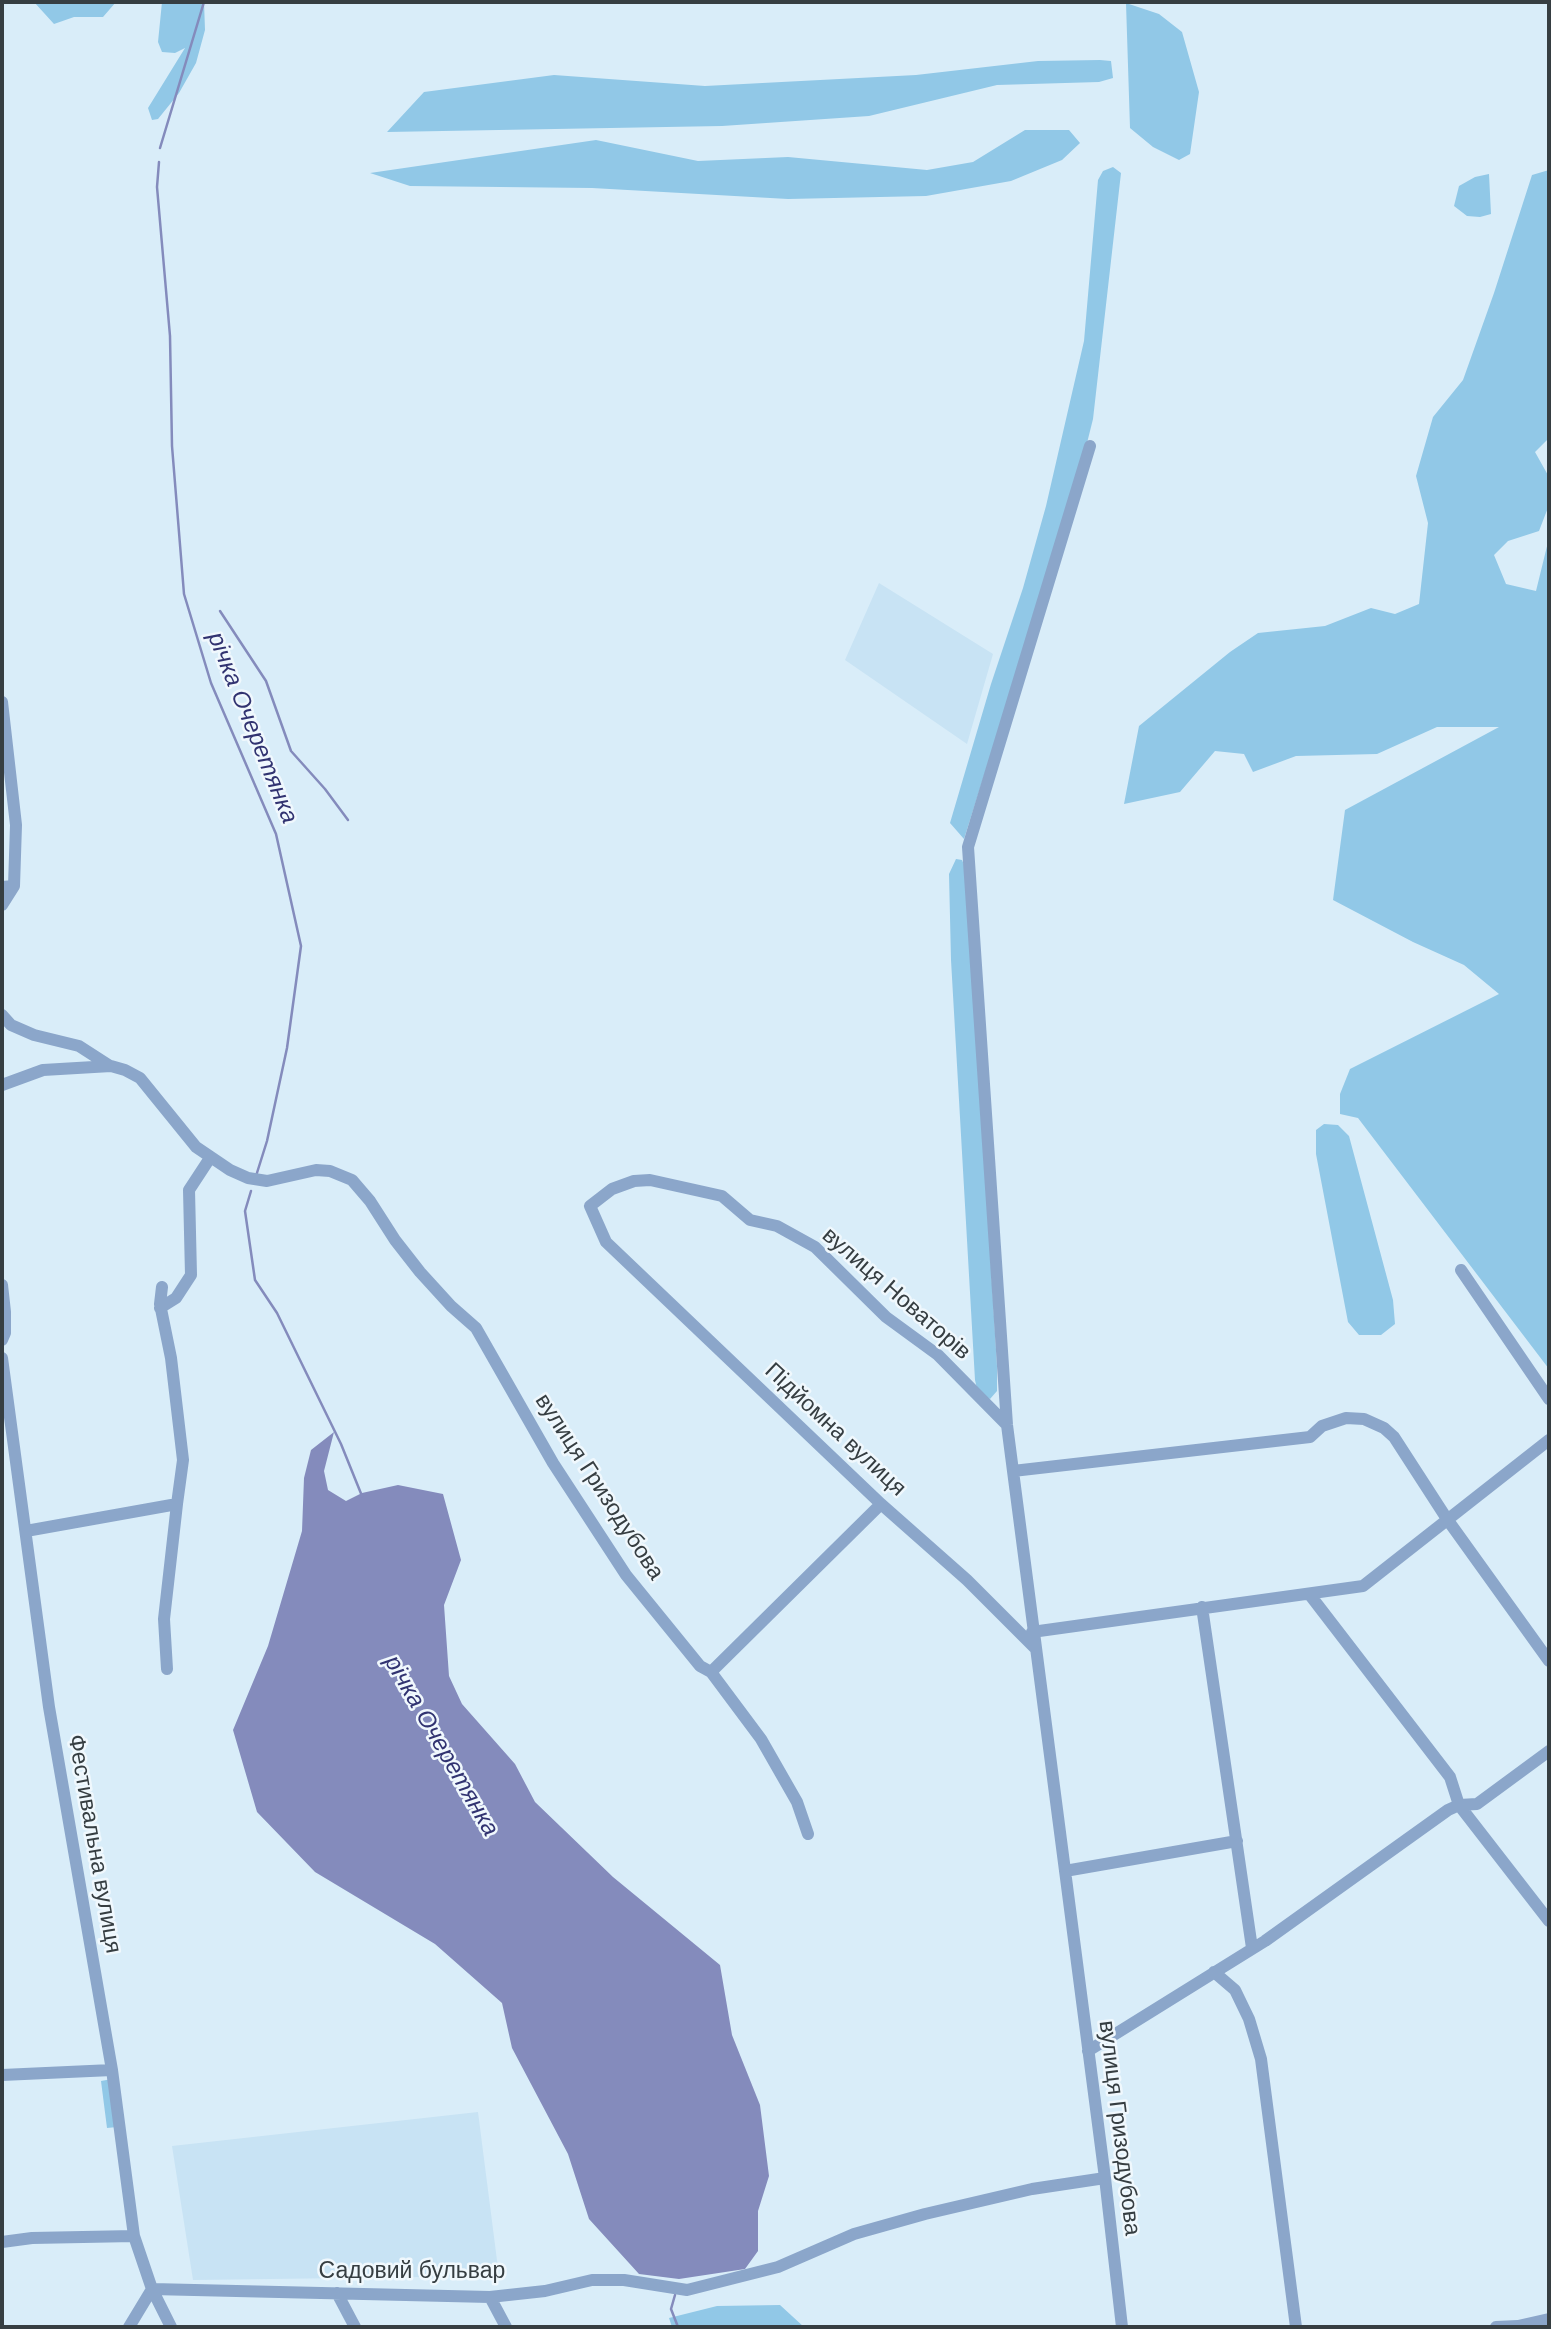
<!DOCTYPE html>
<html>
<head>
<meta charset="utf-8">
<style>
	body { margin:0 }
	#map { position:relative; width:1551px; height:2329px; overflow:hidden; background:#d9edf9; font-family:Helvetica,sans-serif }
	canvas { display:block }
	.frame { position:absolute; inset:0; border:4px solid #363e42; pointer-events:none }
</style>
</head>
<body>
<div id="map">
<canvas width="1551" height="2329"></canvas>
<div class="frame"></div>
</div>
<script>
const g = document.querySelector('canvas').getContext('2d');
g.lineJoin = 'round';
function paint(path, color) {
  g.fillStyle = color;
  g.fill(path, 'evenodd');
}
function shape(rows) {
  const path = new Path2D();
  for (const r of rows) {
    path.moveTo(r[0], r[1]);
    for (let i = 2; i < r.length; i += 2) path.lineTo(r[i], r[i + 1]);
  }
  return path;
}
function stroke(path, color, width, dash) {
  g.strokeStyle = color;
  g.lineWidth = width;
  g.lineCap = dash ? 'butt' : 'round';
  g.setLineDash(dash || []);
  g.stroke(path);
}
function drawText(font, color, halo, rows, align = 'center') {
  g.font = font + ' Helvetica,sans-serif';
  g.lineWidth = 5;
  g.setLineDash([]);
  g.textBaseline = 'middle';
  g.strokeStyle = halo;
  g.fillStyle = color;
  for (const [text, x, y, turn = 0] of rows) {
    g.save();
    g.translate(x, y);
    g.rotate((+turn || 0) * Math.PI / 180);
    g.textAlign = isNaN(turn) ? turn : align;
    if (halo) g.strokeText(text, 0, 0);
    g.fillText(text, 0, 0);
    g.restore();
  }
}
paint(shape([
	[879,583,993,654,967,744,845,660],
	[478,2112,499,2276,193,2280,172,2146]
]), '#c8e3f4');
paint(shape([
	[34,2,116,2,103,17,74,17,54,24],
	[162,2,204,2,205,30,196,63,179,93,158,119,152,120,148,108,185,48,175,53,162,52,158,42],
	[1126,3,1159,14,1182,32,1199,92,1190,154,1179,160,1153,147,1130,128],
	[1100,60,1111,61,1113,78,1099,82,997,85,869,116,722,126,387,132,424,92,554,75,705,86,916,75,1038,61],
	[1025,130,1069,130,1080,143,1062,160,1011,181,926,196,788,199,592,188,410,186,370,173,596,140,698,161,788,157,927,170,973,162],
	[1113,167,1121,173,1093,419,1079,475,964,839,950,823,991,684,1023,588,1046,506,1084,341,1098,180,1103,171],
	[1549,170,1549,438,1535,452,1549,477,1549,505,1539,531,1508,541,1494,555,1506,584,1536,591,1549,538,1549,1369,1358,1118,1340,1114,1340,1094,1350,1069,1499,994,1464,965,1413,942,1333,900,1345,810,1499,727,1437,727,1377,754,1296,756,1253,772,1244,754,1215,751,1180,792,1124,804,1139,726,1230,652,1258,633,1325,626,1371,608,1395,614,1419,604,1428,523,1416,476,1433,417,1463,380,1494,293,1532,175],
	[1489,174,1491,214,1480,217,1467,216,1454,206,1459,186,1475,177],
	[956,859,962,860,967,872,997,1366,997,1391,990,1399,978,1393,975,1380,951,960,949,874],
	[1324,1124,1338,1125,1349,1136,1393,1300,1395,1324,1381,1335,1359,1335,1348,1322,1316,1154,1316,1130],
	[112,2079,117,2127,107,2128,101,2081],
	[780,2305,804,2327,672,2327,669,2318,717,2306]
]), '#91c8e7');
paint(shape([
	[334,1432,324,1471,328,1490,346,1501,362,1493,398,1485,443,1494,461,1560,444,1605,449,1676,462,1704,515,1764,535,1802,613,1877,720,1965,732,2035,760,2105,769,2176,758,2211,758,2251,745,2269,679,2279,639,2274,589,2219,568,2154,512,2048,502,2003,435,1944,315,1872,257,1812,233,1730,268,1646,302,1531,304,1478,311,1450]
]), '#848bbc');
stroke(shape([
	[160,148,204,2],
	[159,162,157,187,170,336,172,446,184,594,211,683,276,834,301,946,287,1048,267,1141,256,1176],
	[220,611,266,681,291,751,325,789,348,820],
	[251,1191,245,1211,255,1280,277,1313,341,1444,362,1496],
	[675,2295,671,2309,678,2327]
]), '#848bbc', 2.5);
stroke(shape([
	[1090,446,968,847,1007,1425,1105,2178,1122,2327],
	[2,702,16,825,14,886,2,887],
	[2,905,14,886],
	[2,1015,11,1025,34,1035,79,1046,110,1066],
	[2,1085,43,1070,111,1066,125,1070,140,1078,196,1147,230,1170,248,1178,267,1181,316,1170,330,1171,352,1180,370,1201,395,1240,420,1272,451,1306,476,1328,553,1463,626,1575,700,1666,711,1672,761,1739,797,1802,808,1834],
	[1461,1270,1549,1399],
	[2,1285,5,1312,5,1333,2,1340],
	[160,1308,176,1298,191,1275,189,1190,210,1158],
	[2,1358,49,1707,112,2070,134,2236,152,2289,171,2327],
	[1007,1425,938,1355,886,1317,815,1247,777,1226,750,1220,722,1196,650,1180,634,1181,612,1189,590,1206,606,1242,881,1504,967,1580,1035,1648],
	[1013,1471,1310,1437,1322,1426,1346,1418,1364,1419,1384,1428,1394,1437,1447,1519,1549,1661],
	[26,1531,177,1504,183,1460,171,1358,160,1304,162,1287],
	[1310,1595,1450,1777,1459,1805,1549,1921],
	[1202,1607,1252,1948],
	[1032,1632,1363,1586,1549,1440],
	[167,1669,164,1619,177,1504],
	[711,1672,881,1504],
	[1065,1871,1237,1841],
	[1214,1972,1235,1990,1249,2019,1261,2059,1296,2327],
	[1088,2051,1265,1941,1448,1810,1459,1805,1477,1804,1549,1751],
	[2,2075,112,2070],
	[2,2242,32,2238,134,2236],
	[152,2289,490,2297,545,2291,592,2280,624,2280,687,2290,778,2267,854,2234,925,2214,1032,2189,1105,2178],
	[337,2293,355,2327],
	[490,2297,506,2327],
	[129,2327,152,2289],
	[1496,2327,1518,2326,1549,2319]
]), '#8ba6ca', 12);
drawText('23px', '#363e42', '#f0f8fd', [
	["вулиця Новаторів",896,1294,41],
	["Підйомна вулиця",835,1430,43],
	["вулиця Гризодубова",599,1487,57],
	["Фестивальна вулиця",94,1844,80],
	["вулиця Гризодубова",1119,2128,83],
	["Садовий бульвар",412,2272]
]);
drawText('italic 24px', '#313371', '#f0f8fd', [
	["річка Очеретянка",252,728,68],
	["річка Очеретянка",441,1746,60]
]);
</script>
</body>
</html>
